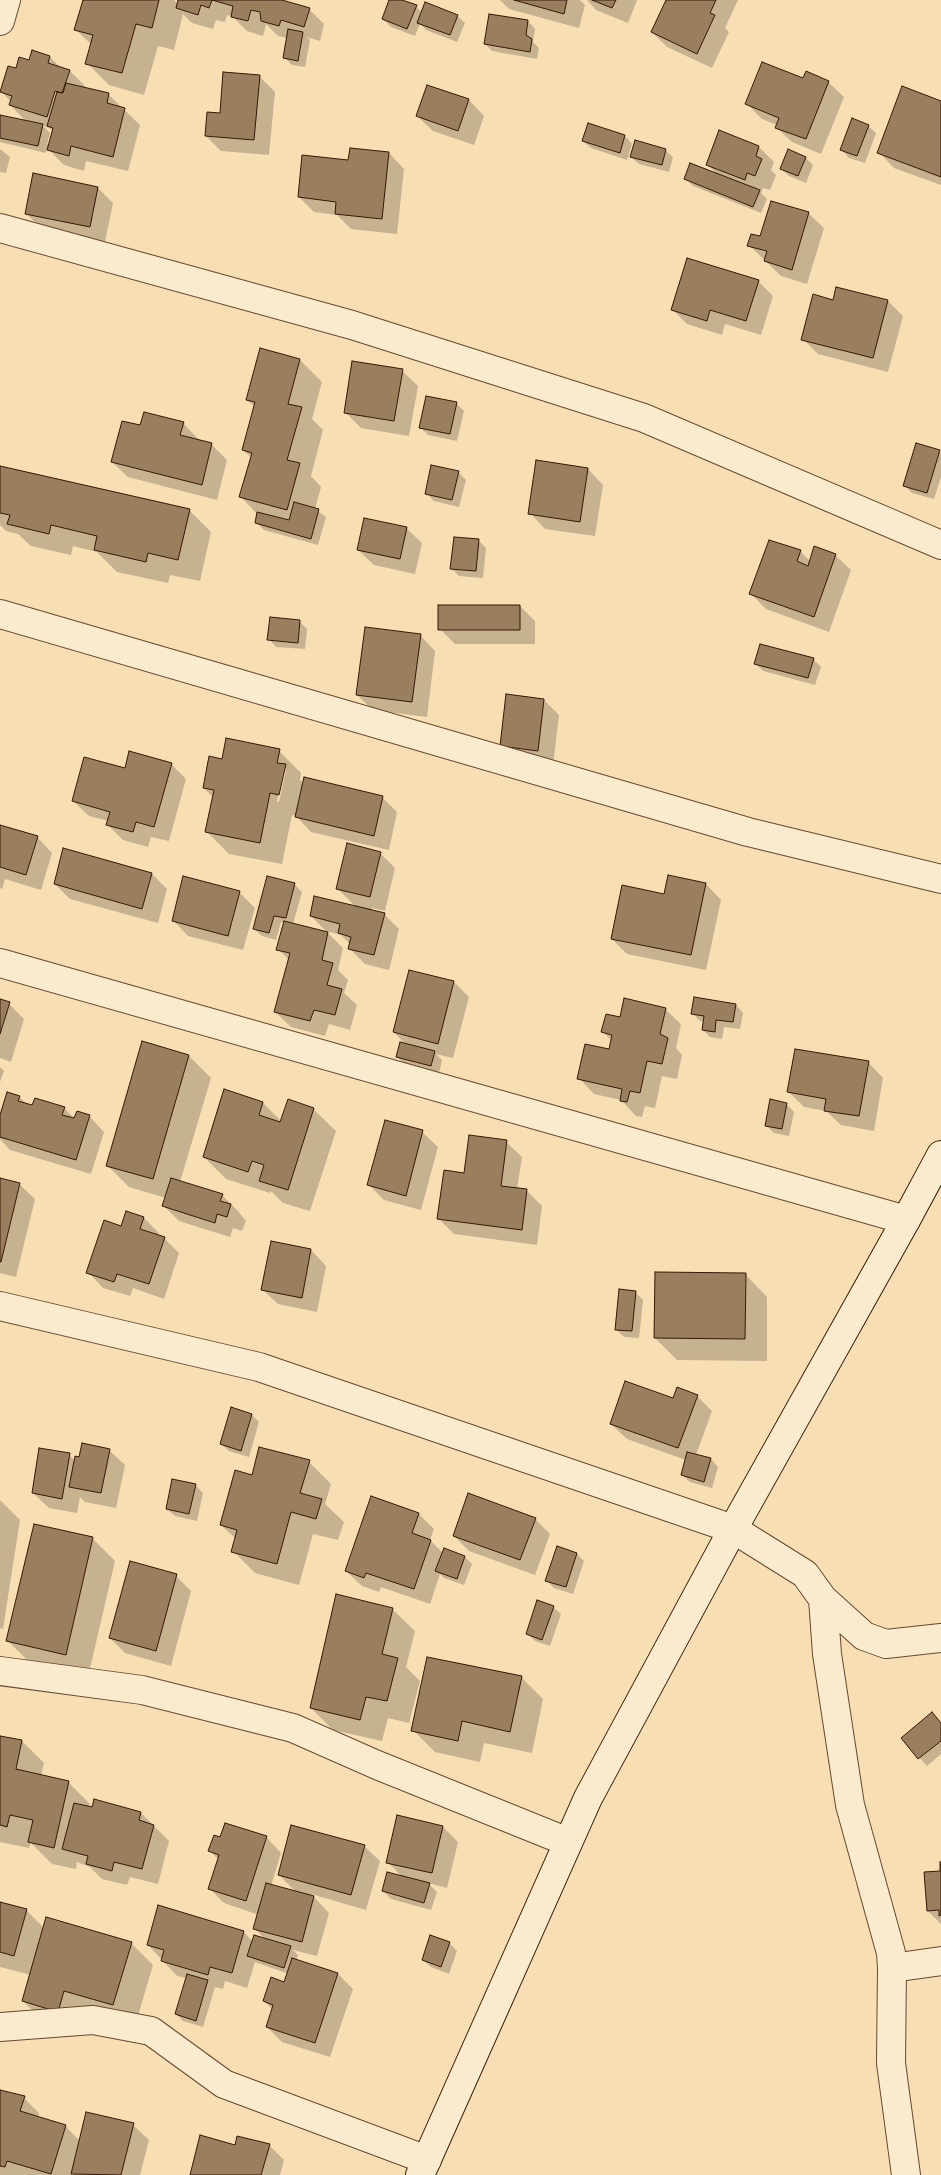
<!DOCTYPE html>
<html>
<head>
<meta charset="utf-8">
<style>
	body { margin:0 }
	canvas { display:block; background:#f7deb3 }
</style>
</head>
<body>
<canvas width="941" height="2175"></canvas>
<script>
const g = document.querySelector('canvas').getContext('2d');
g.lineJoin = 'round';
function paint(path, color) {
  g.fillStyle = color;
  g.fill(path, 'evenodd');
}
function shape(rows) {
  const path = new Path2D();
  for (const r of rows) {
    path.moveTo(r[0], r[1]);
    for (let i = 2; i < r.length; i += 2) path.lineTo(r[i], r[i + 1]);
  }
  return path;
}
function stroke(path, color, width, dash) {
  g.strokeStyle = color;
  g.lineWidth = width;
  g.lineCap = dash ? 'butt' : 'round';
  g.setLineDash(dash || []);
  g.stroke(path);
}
paint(shape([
	[84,0,174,0,178,4,179,0,277,0,309,9,324,24,320,41,307,37,310,40,305,67,292,65,284,57,287,38,278,36,266,24,263,36,247,31,232,16,227,15,225,22,216,20,213,29,192,23,183,14,174,50,158,46,144,95,109,85,87,63,92,45,76,30],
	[391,0,398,0,416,6,422,13,457,16,465,23,457,42,426,30,420,24,415,36,391,27,383,19],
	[500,0,580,0,585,5,579,28,509,9],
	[587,0,637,0,628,23,596,10],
	[667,0,738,0,725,28,729,32,712,68,667,47,652,32],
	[528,21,535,29,533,42,539,48,537,59,492,51,485,44],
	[50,57,61,68,70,71,85,86,84,89,109,95,140,125,128,171,86,161,84,171,64,165,47,148,46,153,0,142,0,116,27,122,10,105,11,102,1,91,17,70,30,62],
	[42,125,53,130,50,145,47,144,50,133],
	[259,76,275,92,269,155,221,151,206,136,221,114],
	[803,80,828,82,844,97,821,154,792,142,776,127,777,125,762,119,747,104],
	[428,87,469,100,484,116,474,145,433,131,417,116],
	[941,102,941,185,894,168,879,152],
	[589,124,625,136,632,144,627,160,591,148,583,141],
	[868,126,876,133,865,163,849,158,842,150],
	[759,147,774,162,771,170,776,175,770,190,763,188,761,193,767,199,761,213,693,186,685,178,718,175,708,165],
	[0,149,10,157,6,173,0,172],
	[665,150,673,157,669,172,639,164,631,157],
	[789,151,806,158,813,165,806,183,789,176,781,168],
	[389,153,404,169,397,234,351,229,337,215,314,212,299,197,350,162],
	[98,188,113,203,105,242,41,229,26,213],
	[808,213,824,228,807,284,781,276,749,245],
	[758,281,773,296,761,335,725,324,722,335,687,324,672,309],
	[834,301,888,301,903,316,888,372,818,354,803,339],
	[261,349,300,360,322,382,312,419,323,430,311,476,321,487,315,509,326,517,318,545,264,530,256,522,258,515,241,497,252,458,243,450,255,407,247,400],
	[402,371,418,386,409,436,361,428,345,412],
	[456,403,464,411,457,441,428,435,420,427],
	[183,423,198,439,198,441,212,445,227,460,217,500,128,477,112,462,141,427],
	[939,451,941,453,941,477,934,499,912,493,904,485],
	[0,467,189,510,211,532,200,581,170,575,168,583,117,572,97,552,73,546,71,555,31,546,18,534,6,531,0,525],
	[588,469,603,485,595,536,545,529,530,513],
	[458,472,466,480,459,507,434,501,427,494],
	[406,528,422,543,415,574,374,565,358,550],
	[478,540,486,548,483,578,459,576,452,569],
	[800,551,811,562,835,555,851,570,829,632,766,609,751,594],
	[520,606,535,621,535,644,455,644,440,629],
	[299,621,307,629,305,649,276,647,269,639],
	[420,635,435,651,427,717,373,710,357,695],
	[813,659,821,667,815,685,763,671,756,664],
	[544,700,559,715,553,766,501,746],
	[279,751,301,773,300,780,304,784,382,797,397,812,389,850,311,832,296,816,292,815,282,864,229,854,207,832,214,798,204,788,223,760],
	[284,768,286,770,279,802,277,801],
	[171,764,186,779,169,841,151,837,148,847,123,840,108,825,109,821,89,816,73,801,126,769],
	[0,826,37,837,52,853,41,890,5,879,2,889,0,888],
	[380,853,395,868,385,911,372,908,371,911,384,914,399,929,389,970,365,964,350,949,351,945,341,935,326,931,311,916,356,907,338,889],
	[152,874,167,889,158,923,70,899,55,884],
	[184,878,240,893,255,908,243,950,188,936,173,920],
	[294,884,302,892,293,924,328,933,343,948,338,970,348,980,344,993,357,1005,350,1030,329,1024,325,1036,291,1027,275,1012,289,960,278,949,284,923,281,922,276,940,262,936,254,929],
	[706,884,721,900,706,970,627,954,612,939,665,895],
	[454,982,469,997,453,1058,436,1054,442,1060,439,1073,405,1064,397,1057,407,1046,394,1032],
	[695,999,736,1005,743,1013,740,1029,724,1027,722,1039,710,1037,703,1030,704,1022,700,1021,692,1013],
	[0,1001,9,1004,24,1019,11,1062,0,1058],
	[665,1009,681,1024,676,1048,682,1055,677,1079,662,1076,655,1108,645,1106,642,1117,636,1116,621,1100,594,1094,579,1078,610,1050,612,1041,603,1032,621,1018],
	[189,1056,211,1078,180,1182,222,1195,237,1210,246,1221,242,1231,233,1228,230,1237,179,1221,164,1206,166,1198,129,1187,107,1165],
	[868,1062,883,1078,874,1131,841,1125,826,1111,804,1107,789,1092],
	[0,1067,4,1071,0,1082],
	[19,1097,28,1105,64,1108,75,1119,89,1116,104,1132,91,1174,10,1150,0,1139,0,1119],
	[263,1103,282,1122,313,1109,336,1131,310,1211,283,1203,271,1191,270,1193,226,1179,204,1157],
	[786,1104,794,1112,789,1136,774,1133,766,1125],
	[422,1132,438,1147,421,1210,384,1200,369,1185],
	[506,1142,522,1157,517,1189,526,1190,542,1206,537,1245,454,1234,439,1219,465,1175],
	[0,1179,19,1184,35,1199,16,1277,0,1273],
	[144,1218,159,1233,158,1236,164,1238,179,1253,164,1299,133,1288,130,1296,103,1288,88,1272,121,1228],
	[311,1250,326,1266,317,1312,278,1304,262,1289],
	[745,1274,767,1297,767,1361,677,1360,655,1338],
	[635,1292,643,1300,639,1338,624,1337,616,1329],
	[697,1396,712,1411,696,1455,711,1459,718,1467,712,1488,690,1482,682,1475,686,1460,627,1439,611,1424],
	[252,1415,259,1422,249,1457,229,1451,221,1444],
	[109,1450,125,1465,116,1508,85,1502,80,1497,77,1513,49,1508,33,1493,69,1455,75,1461],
	[309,1462,331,1484,325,1504,344,1522,338,1540,313,1534,299,1585,255,1573,233,1551,236,1539,221,1525,253,1476],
	[195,1485,203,1493,197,1521,175,1516,167,1509],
	[372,1498,419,1514,434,1529,430,1540,443,1553,465,1557,472,1564,464,1585,444,1578,440,1574,430,1604,381,1587,379,1592,362,1586,346,1571],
	[0,1500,20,1520,3,1629,0,1628],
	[535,1519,550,1534,535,1575,469,1551,454,1536],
	[93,1539,115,1561,88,1677,30,1663,8,1641],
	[577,1554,584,1561,573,1594,554,1588,547,1581],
	[176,1576,191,1591,171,1666,125,1653,110,1638],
	[553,1607,561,1614,550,1646,535,1641,527,1633],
	[392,1609,415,1631,406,1667,420,1681,409,1723,388,1718,382,1741,333,1730,311,1708],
	[521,1677,543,1699,532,1753,484,1743,480,1762,435,1752,413,1730],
	[932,1714,941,1723,941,1754,927,1766,902,1738],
	[0,1737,22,1741,44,1763,41,1776,68,1782,90,1804,89,1808,141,1813,169,1841,158,1884,130,1877,127,1885,102,1879,90,1867,77,1862,76,1869,52,1864,31,1843,29,1848,0,1842],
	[398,1817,443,1827,458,1842,447,1888,428,1883,437,1892,431,1910,391,1899,383,1891,402,1877,388,1862],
	[266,1837,281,1853,271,1886,297,1893,279,1875,364,1846,380,1861,366,1910,311,1894,329,1913,317,1956,293,1950,298,1955,296,1961,338,1974,353,1989,330,2057,282,2042,267,2027,273,2010,264,2001,285,1984,289,1974,255,1962,247,1988,225,1981,223,1989,215,1987,203,2027,183,2021,176,2014,186,1978,177,1976,148,1945,244,1932,253,1942,266,1940,255,1929,259,1915,224,1903,209,1888,218,1859,210,1851,221,1839],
	[941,1872,941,1924,928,1911,925,1873],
	[0,1903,26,1910,44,1928,131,1943,153,1965,135,2026,45,2023,23,2001,31,1975,0,1967],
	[449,1943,457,1951,449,1974,431,1967,423,1960],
	[0,2091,24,2098,39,2113,38,2118,65,2126,80,2141,133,2125,149,2140,140,2175,74,2175,71,2172,71,2175,0,2175],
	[269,2145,284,2160,280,2175,191,2175,236,2146]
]), '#0003');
const building = shape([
	[83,0,159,0,152,28,136,24,122,73,85,64,93,35,74,30,83,0],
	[178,0,282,0,310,8,304,27,281,20,279,26,261,21,260,12,251,10,248,21,231,17,233,6,212,0,209,8,201,5,198,15,176,8,178,0],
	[389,0,402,0,417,5,407,29,382,19,389,0],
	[514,0,567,0,564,14,514,0],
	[592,0,616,0,612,8,592,0],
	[666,0,716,0,710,13,715,15,697,54,651,32,666,0],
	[425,2,458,15,450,35,417,23,425,2],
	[489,14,528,20,526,35,532,39,530,52,484,44,489,14],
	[288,29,303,32,298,61,283,58,288,29],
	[32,50,50,56,48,63,70,70,62,93,55,91,47,117,9,105,12,96,0,92,8,66,16,68,19,57,29,60,32,50],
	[762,62,803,78,806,71,829,81,806,139,775,128,779,118,745,104,762,62],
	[223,72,260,75,254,140,205,136,207,112,220,113,223,72],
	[66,83,109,93,107,103,125,108,113,157,71,146,69,156,47,150,53,128,47,126,57,92,63,93,66,83],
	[427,85,469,99,458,131,416,116,427,85],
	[902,86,941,101,941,177,877,153,902,86],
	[0,115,43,124,38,146,0,138,0,115],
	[852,118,869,125,857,156,840,150,852,118],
	[588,123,625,135,620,153,582,141,588,123],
	[719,130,759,146,756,156,762,159,755,176,747,173,745,180,706,165,719,130],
	[635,140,666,149,662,165,630,157,635,140],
	[350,148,389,152,382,219,335,214,336,202,298,197,302,155,348,160,350,148],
	[788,149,806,157,798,176,780,169,788,149],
	[690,163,760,190,753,207,684,179,690,163],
	[33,173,98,187,90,227,25,214,33,173],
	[771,201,809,212,792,270,764,261,767,251,747,246,751,234,760,236,771,201],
	[687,258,759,280,746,321,710,310,707,321,671,310,687,258],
	[836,287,888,300,873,358,801,340,813,294,833,300,836,287],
	[260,348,300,359,288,404,302,407,287,460,300,463,287,510,239,497,252,453,242,450,255,402,246,400,260,348],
	[352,361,403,369,394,421,344,413,352,361],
	[426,396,457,402,450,434,419,428,426,396],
	[144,412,184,422,180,435,212,443,202,485,111,462,122,421,140,425,144,412],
	[916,443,940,450,927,493,903,486,916,443],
	[536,460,588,468,580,522,528,514,536,460],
	[431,465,459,471,452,500,425,494,431,465],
	[0,466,190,509,178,560,148,553,146,562,94,550,97,536,51,525,49,534,7,524,10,515,0,513,0,466],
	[294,502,319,509,311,539,255,523,257,512,289,520,294,502],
	[364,518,407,527,400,559,357,550,364,518],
	[454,537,479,539,476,571,450,569,454,537],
	[769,540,801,550,797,561,808,566,814,546,836,554,814,617,749,594,769,540],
	[438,605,520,605,520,630,438,630,438,605],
	[270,617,300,620,298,643,267,640,270,617],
	[365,627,421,634,412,702,356,695,365,627],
	[760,644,814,658,808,678,754,664,760,644],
	[506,694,544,699,538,751,500,746,506,694],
	[226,738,280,749,277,763,286,764,279,795,270,793,260,843,205,832,214,790,203,788,209,756,222,759,226,738],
	[129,751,172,763,154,827,136,822,133,832,106,825,110,812,72,801,84,757,125,768,129,751],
	[304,777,383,796,374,836,295,817,304,777],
	[0,825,38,836,26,875,0,867,0,825],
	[347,843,381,852,370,897,336,889,347,843],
	[63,848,152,873,142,909,54,884,63,848],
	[668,875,706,883,691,955,611,939,622,885,664,894,668,875],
	[183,876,240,891,228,936,172,921,183,876],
	[267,876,295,883,286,918,274,916,269,933,253,929,267,876],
	[314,896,385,913,374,955,348,949,351,937,338,933,340,924,310,916,314,896],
	[284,921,328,932,322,960,333,963,327,985,342,989,335,1015,314,1010,310,1021,274,1012,290,953,276,950,284,921],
	[409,970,454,981,438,1044,393,1032,409,970],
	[694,997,736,1004,733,1022,716,1020,715,1032,702,1030,704,1016,691,1014,694,997],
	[624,998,666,1008,660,1034,668,1038,662,1064,647,1061,640,1093,630,1091,627,1102,620,1101,622,1089,577,1079,585,1044,609,1049,612,1035,601,1032,606,1014,620,1017,624,998],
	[0,999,10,1002,0,1034,0,999],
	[142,1041,189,1055,153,1179,106,1166,142,1041],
	[400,1042,435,1051,431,1066,396,1057,400,1042],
	[795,1049,869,1061,859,1116,824,1111,826,1099,787,1092,795,1049],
	[224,1089,263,1102,259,1115,280,1122,288,1099,314,1108,288,1190,259,1181,264,1165,252,1161,248,1172,203,1157,224,1089],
	[7,1092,20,1096,18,1101,32,1105,35,1098,65,1107,62,1115,74,1118,77,1111,90,1115,76,1160,0,1137,0,1115,7,1092],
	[770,1099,787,1103,782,1129,765,1126,770,1099],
	[385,1120,423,1130,406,1196,367,1185,385,1120],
	[469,1135,507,1140,501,1186,527,1189,522,1230,437,1219,444,1170,464,1173,469,1135],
	[0,1178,20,1183,1,1262,0,1262,0,1178],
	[171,1178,223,1194,220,1201,231,1204,227,1217,217,1214,215,1223,162,1206,171,1178],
	[126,1211,144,1217,140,1229,165,1237,149,1284,117,1274,114,1282,86,1273,104,1220,121,1226,126,1211],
	[271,1241,311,1249,302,1298,261,1290,271,1241],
	[655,1272,746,1273,745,1339,654,1338,655,1272],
	[619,1289,636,1291,632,1331,615,1330,619,1289],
	[625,1381,673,1398,677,1387,698,1395,678,1448,610,1424,625,1381],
	[231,1407,252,1414,241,1451,220,1444,231,1407],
	[82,1443,110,1449,101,1493,69,1487,75,1456,79,1457,82,1443],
	[259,1447,310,1460,300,1493,322,1499,316,1519,291,1512,277,1564,231,1552,237,1530,220,1525,235,1470,252,1475,259,1447],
	[39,1448,70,1453,62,1499,32,1493,39,1448],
	[687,1452,711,1458,704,1482,681,1475,687,1452],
	[172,1479,196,1484,189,1514,166,1509,172,1479],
	[468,1493,536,1518,520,1560,453,1536,468,1493],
	[371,1496,419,1513,412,1533,431,1540,414,1589,366,1573,364,1578,345,1571,371,1496],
	[34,1524,93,1537,66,1655,6,1641,34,1524],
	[557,1546,577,1553,566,1587,545,1581,557,1546],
	[444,1548,465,1556,457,1579,435,1571,444,1548],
	[130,1561,177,1574,156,1651,109,1638,130,1561],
	[336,1594,393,1608,382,1654,398,1658,387,1701,366,1697,360,1720,310,1708,336,1594],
	[537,1600,554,1606,542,1640,526,1634,537,1600],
	[427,1657,522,1676,510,1732,462,1721,458,1741,411,1731,427,1657],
	[932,1712,941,1723,941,1741,918,1759,901,1738,932,1712],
	[0,1736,22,1740,16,1769,69,1781,54,1848,28,1842,33,1820,10,1815,7,1827,0,1825,0,1736],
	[94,1799,141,1812,139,1820,154,1825,142,1869,114,1862,112,1871,86,1864,88,1856,62,1849,74,1803,92,1807,94,1799],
	[397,1815,443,1826,432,1873,386,1863,397,1815],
	[225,1823,267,1836,246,1901,208,1889,219,1855,208,1851,214,1835,220,1837,225,1823],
	[291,1825,365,1845,351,1895,278,1875,291,1825],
	[940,1862,941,1862,941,1915,939,1916,939,1910,927,1911,924,1872,940,1871,940,1862],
	[387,1872,430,1883,424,1903,382,1891,387,1872],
	[266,1883,314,1896,302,1942,253,1929,266,1883],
	[0,1902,27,1909,14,1956,0,1952,0,1902],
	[158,1905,244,1931,232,1973,210,1967,208,1975,161,1961,164,1950,147,1945,158,1905],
	[46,1917,132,1942,113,2005,64,1991,58,2012,22,2001,46,1917],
	[254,1935,291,1946,284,1968,247,1956,254,1935],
	[430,1935,450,1942,441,1967,422,1960,430,1935],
	[292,1958,338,1973,315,2043,266,2027,273,2005,263,2001,271,1977,284,1982,292,1958],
	[187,1974,208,1980,196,2021,175,2014,187,1974],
	[0,2090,25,2096,20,2111,66,2125,51,2174,7,2161,5,2167,0,2166,0,2090],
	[86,2112,134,2123,121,2175,71,2174,86,2112],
	[200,2135,235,2145,237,2136,270,2144,261,2175,190,2175,200,2135]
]);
paint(building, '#9a7f5f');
stroke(building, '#351804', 1);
const street = shape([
	[0,21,6,0],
	[0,228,352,325,644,418,941,545],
	[0,614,748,832,941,879],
	[0,963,906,1220],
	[0,1306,259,1367,733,1529,805,1574,823,1599,864,1636,886,1644,941,1638],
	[823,1599,827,1654,850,1805,891,1953,892,1968,941,1961],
	[0,1671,142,1690,293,1728,377,1765,568,1842],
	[892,1968,891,2063,906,2175],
	[0,2027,93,2020,151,2031,224,2084,427,2160]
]);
const secondary = shape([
	[420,2175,588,1798,733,1529,906,1220,941,1155]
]);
stroke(street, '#664a30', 30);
stroke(secondary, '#351804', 30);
stroke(street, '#faeace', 28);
stroke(secondary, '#faeace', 28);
</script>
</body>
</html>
